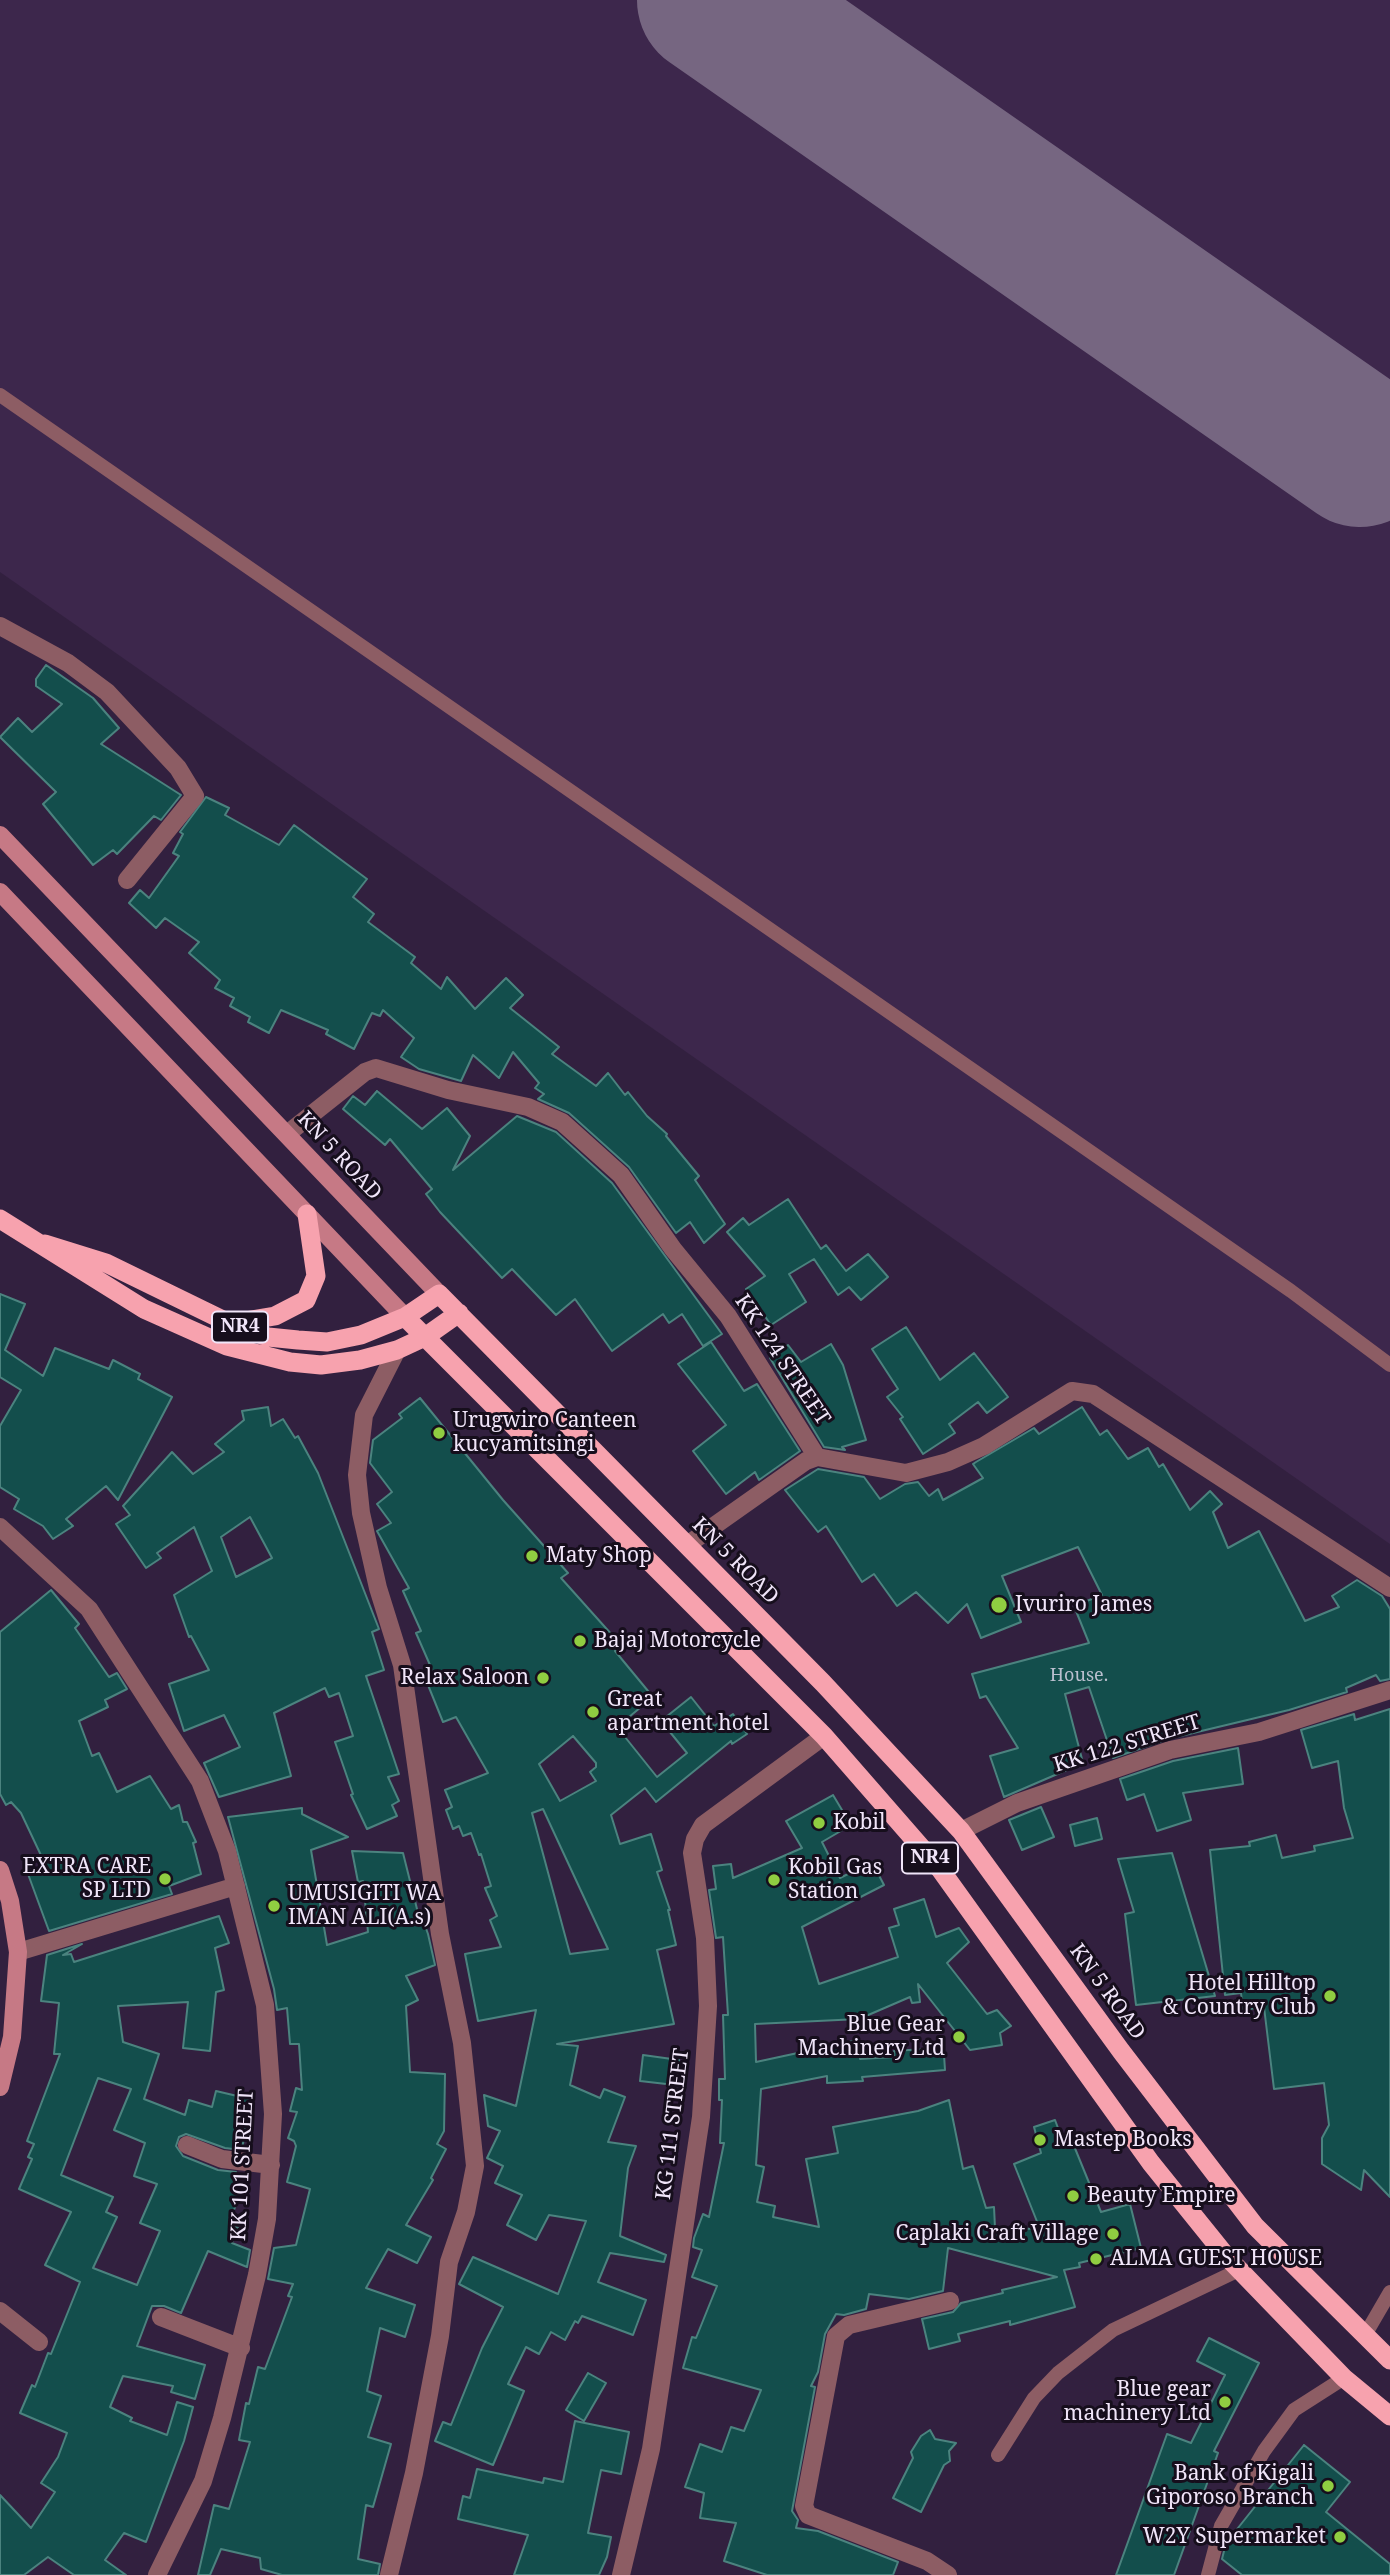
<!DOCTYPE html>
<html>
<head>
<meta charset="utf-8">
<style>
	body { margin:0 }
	canvas { display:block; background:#32203f }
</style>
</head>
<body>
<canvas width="1390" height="2575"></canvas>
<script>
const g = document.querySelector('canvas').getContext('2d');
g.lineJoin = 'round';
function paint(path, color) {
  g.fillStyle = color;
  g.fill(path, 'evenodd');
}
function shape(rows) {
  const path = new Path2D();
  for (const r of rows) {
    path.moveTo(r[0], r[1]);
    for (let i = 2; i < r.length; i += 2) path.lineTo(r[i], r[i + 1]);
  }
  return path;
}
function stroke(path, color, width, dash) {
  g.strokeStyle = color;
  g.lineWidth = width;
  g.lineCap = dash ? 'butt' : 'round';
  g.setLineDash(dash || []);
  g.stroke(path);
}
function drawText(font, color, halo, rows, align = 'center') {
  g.font = font + ' "Noto Serif",serif';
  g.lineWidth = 6;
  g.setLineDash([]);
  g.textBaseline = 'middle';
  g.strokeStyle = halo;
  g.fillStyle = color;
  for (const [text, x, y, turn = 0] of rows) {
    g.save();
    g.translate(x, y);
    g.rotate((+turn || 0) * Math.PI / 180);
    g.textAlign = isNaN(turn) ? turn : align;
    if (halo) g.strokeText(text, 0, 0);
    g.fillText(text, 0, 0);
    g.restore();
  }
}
paint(shape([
	[0,0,1390,0,1390,1544,0,572]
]), '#3d274c');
stroke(shape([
	[713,0,1360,451]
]), '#766681', 152);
const building = shape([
	[46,665,93,698,119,728,101,744,181,795,161,820,154,816,117,854,113,850,93,865,43,804,56,792,0,737,18,718,32,732,62,704,36,686,36,679,46,665],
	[206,797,229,808,225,815,279,845,294,825,367,879,353,897,374,914,368,922,415,957,411,963,441,989,447,977,475,1009,506,978,523,995,510,1008,559,1047,552,1054,596,1086,608,1073,625,1095,628,1092,647,1116,667,1134,666,1136,699,1176,695,1180,725,1224,704,1243,690,1222,676,1233,629,1167,569,1113,538,1099,544,1094,535,1088,539,1083,513,1052,499,1078,473,1055,461,1081,419,1069,401,1057,414,1038,383,1010,380,1016,372,1013,354,1049,326,1034,328,1030,281,1010,269,1033,248,1022,250,1017,230,1006,234,998,215,988,220,980,189,953,199,942,165,918,156,928,129,903,140,890,149,898,179,856,173,853,183,834,180,832,206,797],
	[377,1091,422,1129,447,1108,470,1136,453,1170,517,1116,556,1132,612,1183,722,1334,703,1346,682,1314,669,1323,663,1314,612,1351,575,1299,556,1315,512,1269,502,1278,440,1212,426,1194,432,1189,390,1139,385,1145,343,1109,353,1096,365,1105,377,1091],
	[788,1199,821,1249,826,1245,846,1271,868,1254,888,1277,861,1300,849,1287,838,1295,814,1259,789,1274,806,1302,771,1325,746,1289,765,1276,727,1232,743,1218,749,1225,788,1199],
	[0,1294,25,1304,5,1350,43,1376,55,1348,109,1369,113,1360,140,1374,138,1379,172,1397,118,1500,106,1486,66,1519,73,1526,53,1539,43,1526,14,1509,19,1499,0,1487,0,1426,21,1390,0,1377,0,1294],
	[906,1327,940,1380,974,1353,1008,1397,987,1413,978,1402,949,1424,955,1433,923,1454,900,1419,903,1417,887,1397,898,1389,872,1349,906,1327],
	[711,1342,744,1391,757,1384,800,1451,759,1480,755,1472,726,1494,693,1451,726,1425,678,1364,711,1342],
	[831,1344,843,1365,866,1440,842,1447,845,1450,824,1447,770,1358,788,1345,801,1362,831,1344],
	[420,1398,503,1500,568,1573,561,1578,621,1645,615,1651,653,1697,617,1727,657,1777,687,1753,661,1721,691,1697,714,1726,733,1714,747,1734,732,1744,731,1741,656,1802,645,1788,611,1815,620,1844,651,1834,662,1870,657,1872,670,1910,668,1910,676,1945,657,1950,674,2024,557,2044,578,2046,570,2085,600,2098,604,2089,625,2097,608,2142,636,2146,628,2168,620,2236,666,2255,664,2262,610,2253,598,2282,646,2300,633,2335,582,2316,578,2323,575,2321,565,2340,551,2332,539,2354,526,2347,508,2384,524,2391,493,2465,435,2441,443,2422,451,2425,482,2348,503,2307,459,2284,473,2257,558,2294,586,2221,549,2215,536,2240,507,2225,522,2195,495,2183,503,2166,487,2158,500,2131,488,2126,484,2095,516,2106,536,2010,478,2021,465,1954,501,1947,490,1920,497,1916,485,1888,491,1886,481,1854,479,1855,471,1833,463,1836,459,1826,453,1829,446,1810,452,1807,445,1790,488,1773,456,1717,443,1722,428,1685,437,1681,416,1633,421,1631,403,1591,409,1588,377,1531,391,1523,377,1504,392,1492,370,1463,373,1440,402,1418,399,1414,420,1398],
	[573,1736,596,1763,596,1767,590,1772,596,1781,560,1801,539,1764,573,1736],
	[543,1809,608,1949,570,1954,532,1813,543,1809],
	[268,1407,271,1426,283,1419,295,1438,298,1436,318,1473,379,1629,372,1632,384,1670,366,1676,399,1774,388,1777,399,1801,392,1805,397,1816,367,1829,351,1795,353,1794,335,1742,353,1736,339,1693,329,1697,325,1688,274,1713,291,1776,219,1797,204,1763,240,1747,224,1715,184,1731,169,1684,209,1670,191,1636,189,1637,174,1595,212,1571,194,1527,157,1553,161,1558,146,1568,116,1524,130,1515,123,1506,172,1452,193,1474,224,1452,215,1444,244,1420,242,1411,268,1407],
	[250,1517,272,1558,236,1577,221,1537,250,1517],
	[1082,1407,1100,1435,1107,1430,1128,1459,1148,1448,1159,1467,1163,1464,1190,1510,1210,1491,1222,1504,1213,1512,1228,1548,1259,1531,1305,1621,1339,1607,1332,1596,1357,1580,1382,1596,1390,1609,1390,1679,1380,1681,1376,1675,1346,1688,1347,1692,1289,1710,1168,1739,1113,1758,1089,1687,1065,1694,1083,1763,1004,1797,990,1756,1018,1748,986,1696,980,1698,972,1674,1089,1643,1074,1606,1102,1595,1078,1547,1002,1576,1021,1622,981,1638,967,1604,948,1623,916,1592,897,1606,874,1574,862,1582,826,1526,818,1532,785,1490,818,1469,864,1477,880,1499,905,1484,918,1482,929,1496,938,1489,943,1500,983,1478,973,1464,976,1462,1034,1428,1039,1434,1082,1407],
	[51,1590,79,1624,75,1628,109,1677,117,1673,127,1689,105,1700,108,1707,79,1721,92,1756,99,1753,117,1792,150,1776,171,1809,179,1805,183,1822,187,1822,196,1842,193,1843,201,1874,169,1886,172,1894,49,1931,28,1874,47,1868,21,1813,11,1802,6,1805,0,1794,0,1632,51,1590],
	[1390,1709,1390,2197,1364,2170,1361,2190,1322,2164,1322,2138,1329,2125,1324,2083,1274,2089,1264,2007,1243,2010,1241,1993,1225,1995,1210,1850,1250,1846,1249,1842,1276,1835,1282,1858,1315,1851,1314,1846,1353,1838,1344,1808,1338,1761,1312,1768,1301,1730,1354,1714,1355,1720,1390,1709],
	[1238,1748,1243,1784,1183,1793,1191,1820,1157,1831,1144,1794,1127,1800,1120,1779,1173,1761,1238,1748],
	[833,1795,851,1825,822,1842,840,1878,872,1862,884,1885,802,1927,819,1984,898,1957,889,1928,899,1925,894,1909,924,1899,936,1937,959,1928,969,1942,947,1963,987,2014,997,2010,1011,2026,1000,2033,1002,2045,970,2050,918,1984,920,2002,912,2003,910,1997,859,2019,755,2024,756,2062,858,2040,860,2059,894,2057,894,2051,924,2049,925,2056,944,2055,945,2070,862,2077,863,2081,827,2083,827,2076,761,2089,756,2165,764,2167,757,2202,775,2206,773,2217,819,2227,806,2159,838,2153,833,2127,918,2111,949,2100,963,2169,973,2166,986,2208,994,2207,995,2228,1040,2229,1014,2164,1041,2153,1034,2127,1055,2120,1064,2144,1072,2141,1101,2212,1130,2204,1141,2248,1079,2263,1080,2267,1064,2270,1075,2307,1010,2325,1010,2321,958,2334,960,2341,929,2349,922,2319,953,2312,961,2303,1003,2293,1002,2290,1057,2277,948,2248,943,2291,909,2299,869,2294,866,2309,844,2315,836,2314,825,2334,818,2372,811,2386,815,2387,792,2511,798,2520,796,2528,818,2531,898,2562,893,2575,767,2575,724,2561,736,2523,700,2518,704,2493,685,2487,700,2444,722,2452,731,2427,744,2431,761,2390,683,2368,692,2337,696,2338,717,2286,692,2277,702,2250,693,2247,694,2238,703,2214,709,2217,724,2143,720,2143,722,2100,719,2100,719,2079,725,2079,723,2015,728,2015,723,1937,716,1938,709,1890,716,1889,713,1866,731,1864,733,1878,802,1848,786,1821,833,1795],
	[1041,1807,1054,1837,1022,1850,1009,1820,1041,1807],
	[302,1808,302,1814,348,1837,311,1850,327,1945,368,1932,363,1881,358,1882,352,1851,403,1853,420,1921,423,1920,428,1934,435,1965,406,1976,418,2000,406,2006,410,2072,445,2074,444,2131,437,2144,446,2149,431,2178,433,2180,406,2225,431,2237,417,2263,388,2249,366,2288,415,2305,405,2337,380,2328,367,2391,381,2396,368,2437,391,2444,373,2507,366,2505,358,2559,380,2564,378,2575,282,2575,261,2569,260,2558,221,2549,210,2575,198,2575,214,2505,229,2509,250,2442,239,2440,246,2403,249,2404,258,2367,265,2369,292,2297,288,2296,293,2284,268,2279,274,2248,296,2245,310,2189,287,2182,296,2146,294,2141,288,2138,297,2112,290,2111,296,2088,302,2090,299,2044,290,2044,287,2008,277,2010,274,1989,228,1817,302,1808],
	[1097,1818,1102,1839,1075,1846,1070,1825,1097,1818],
	[1172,1853,1215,1996,1136,2005,1125,1914,1134,1912,1118,1859,1172,1853],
	[219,1916,229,1943,215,1948,224,1990,216,1992,210,2051,183,2048,188,2002,118,2006,123,2042,159,2054,144,2099,185,2115,189,2100,212,2107,216,2091,250,2099,242,2150,225,2148,186,2134,179,2137,176,2146,183,2156,218,2170,236,2172,234,2182,243,2185,229,2224,238,2228,232,2243,250,2250,247,2267,208,2251,181,2313,164,2306,152,2306,137,2346,205,2365,195,2399,171,2392,173,2386,123,2376,110,2407,132,2418,130,2421,167,2435,177,2402,193,2407,184,2441,146,2542,124,2533,105,2560,126,2575,74,2575,48,2557,24,2575,0,2575,0,2495,31,2528,55,2492,41,2483,58,2457,67,2433,20,2413,32,2385,35,2387,48,2353,51,2354,80,2282,45,2265,71,2212,19,2189,32,2159,28,2157,34,2144,27,2141,60,2054,54,2054,59,2003,41,2001,47,1955,82,1944,63,1955,71,1954,74,1962,219,1916],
	[98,2078,131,2089,114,2130,145,2143,134,2176,157,2184,140,2223,160,2231,137,2285,93,2268,117,2217,106,2212,113,2197,61,2175,98,2078],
	[643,2055,679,2060,675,2085,640,2081,643,2055],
	[1209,2338,1259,2363,1214,2451,1218,2453,1174,2575,1116,2575,1167,2434,1191,2443,1225,2375,1197,2361,1209,2338],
	[588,2373,606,2383,584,2421,566,2410,588,2373],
	[575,2421,629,2432,621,2474,601,2470,588,2533,611,2537,607,2557,599,2575,514,2575,528,2535,458,2519,463,2496,470,2498,477,2469,543,2483,544,2478,563,2482,575,2421],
	[930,2430,935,2439,956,2443,949,2451,950,2461,944,2465,921,2512,893,2498,913,2458,911,2452,921,2436,930,2430],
	[1304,2445,1350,2482,1326,2512,1390,2564,1390,2575,1242,2575,1222,2559,1226,2543,1304,2445]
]);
paint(building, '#134e4c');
stroke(building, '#4b837f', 2);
stroke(shape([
	[0,395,1291,1291,1390,1365],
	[1365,2335,1390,2292],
	[998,2455,1034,2398,1058,2373,1113,2330,1239,2270],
	[1208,2575,1221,2526,1264,2451,1294,2410,1344,2378]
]), '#8d5d64', 14);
stroke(shape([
	[0,626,68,663,107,692,178,768,195,796,127,880],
	[287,1134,365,1072,376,1068,448,1090,528,1107,562,1122,621,1175,673,1249,728,1316,817,1457,906,1473,948,1462,984,1446,1072,1391,1093,1394,1390,1588],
	[0,1527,89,1609,200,1781,227,1851,265,2005,273,2114,267,2219,257,2275,222,2418,203,2481,157,2575],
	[687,1545,806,1461,817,1457],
	[961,1831,1017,1803,1170,1750,1259,1732,1390,1690],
	[18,1952,236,1886],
	[187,2145,222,2159,271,2165],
	[0,2311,39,2342],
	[161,2317,241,2348],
	[389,2575,414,2473,440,2336,449,2262,466,2212,475,2166,462,2043,440,1934,402,1665,378,1588,361,1513,357,1475,364,1415,397,1350],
	[621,2575,651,2449,701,2117,708,2006,705,1938,692,1853,695,1839,703,1825,824,1736],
	[948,2575,927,2561,808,2515,804,2506,836,2336,849,2325,950,2301]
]), '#8d5d64', 18);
stroke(shape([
	[0,835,439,1294],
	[0,892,405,1317],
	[0,1870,10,1901,18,1952,12,2037,0,2087]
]), '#c67985', 18);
stroke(shape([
	[0,1219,144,1309,227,1346,290,1362,321,1365,360,1360,397,1350,425,1337,459,1313],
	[45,1244,106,1263,231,1324,268,1337,298,1340,327,1342,361,1335,405,1317,439,1294,823,1683,961,1831,1121,2051,1255,2226,1390,2360],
	[405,1317,824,1736,940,1869,1151,2163,1226,2256,1344,2378,1390,2416],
	[233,1323,275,1316,306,1300,316,1276,307,1214]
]), '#f7a2ae', 19);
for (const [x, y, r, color] of [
	[439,1433,7,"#90cd41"],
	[532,1556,7,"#90cd41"],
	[999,1605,9,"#90cd41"],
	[580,1641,7,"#90cd41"],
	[543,1678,7,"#90cd41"],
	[593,1712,7,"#90cd41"],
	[819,1823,7,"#90cd41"],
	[165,1879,7,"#90cd41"],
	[774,1880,7,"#90cd41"],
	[274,1906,7,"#90cd41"],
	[1330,1996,7,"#90cd41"],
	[959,2037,7,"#90cd41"],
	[1040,2140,7,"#90cd41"],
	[1073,2196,7,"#90cd41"],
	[1113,2234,7,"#90cd41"],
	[1096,2259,7,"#90cd41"],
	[1225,2402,7,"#90cd41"],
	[1328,2486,7,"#90cd41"],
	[1340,2537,7,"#90cd41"]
]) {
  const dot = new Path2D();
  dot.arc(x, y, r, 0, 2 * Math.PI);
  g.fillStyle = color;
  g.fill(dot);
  stroke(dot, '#160e1c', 2.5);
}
drawText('18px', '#b9bfce', null, [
	["House.",1079,1676]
]);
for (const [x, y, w] of [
	[240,1327,56],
	[930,1858,56]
]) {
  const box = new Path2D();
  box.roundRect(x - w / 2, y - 15.5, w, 31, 5);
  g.fillStyle = '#160e1c';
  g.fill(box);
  stroke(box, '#f0e5f9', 2);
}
drawText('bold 19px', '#f0e5f9', null, [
	["NR4",240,1327],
	["NR4",930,1858]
]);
drawText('21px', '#f0e5f9', '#160e1c', [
	["KN 5 ROAD",339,1156,47],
	["KK 124 STREET",782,1360,56],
	["KN 5 ROAD",735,1561,45],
	["KK 122 STREET",1127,1744,-17],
	["KN 5 ROAD",1107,1992,54],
	["KG 111 STREET",673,2124,-83],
	["KK 101 STREET",243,2165,-87]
]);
drawText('21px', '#f0e5f9', '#160e1c', [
	["Urugwiro Canteen",453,1421],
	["kucyamitsingi",453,1445],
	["Maty Shop",546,1556],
	["Ivuriro James",1015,1605],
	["Bajaj Motorcycle",594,1641],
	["Relax Saloon",529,1678,"right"],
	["Great",607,1700],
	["apartment hotel",607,1724],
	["Kobil",833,1823],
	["EXTRA CARE",151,1867,"right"],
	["SP LTD",151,1891,"right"],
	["Kobil Gas",788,1868],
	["Station",788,1892],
	["UMUSIGITI WA",288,1894],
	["IMAN ALI(A.s)",288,1918],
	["Hotel Hilltop",1316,1984,"right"],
	["& Country Club",1316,2008,"right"],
	["Blue Gear",945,2025,"right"],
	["Machinery Ltd",945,2049,"right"],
	["Mastep Books",1054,2140],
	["Beauty Empire",1087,2196],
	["Caplaki Craft Village",1099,2234,"right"],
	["ALMA GUEST HOUSE",1110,2259],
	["Blue gear",1211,2390,"right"],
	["machinery Ltd",1211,2414,"right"],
	["Bank of Kigali",1314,2474,"right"],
	["Giporoso Branch",1314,2498,"right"],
	["W2Y Supermarket",1326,2537,"right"]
], 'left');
</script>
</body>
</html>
